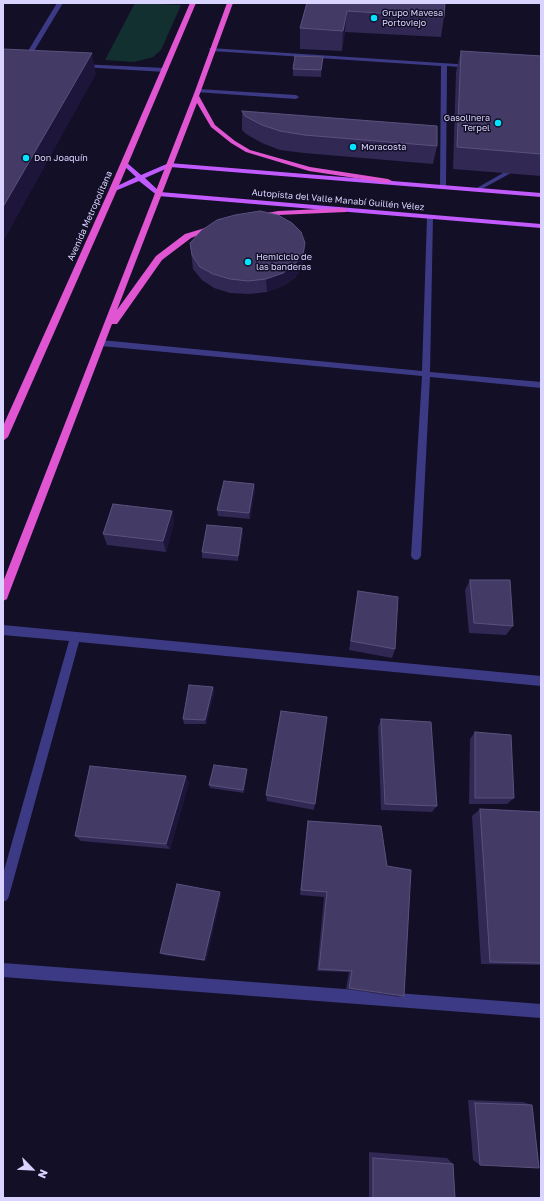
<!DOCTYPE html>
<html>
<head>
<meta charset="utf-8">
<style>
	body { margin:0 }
	#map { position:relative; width:544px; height:1201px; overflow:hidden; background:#130f26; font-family:"Golos Text",sans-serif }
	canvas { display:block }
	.frame { position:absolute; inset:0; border:4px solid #d9d4ff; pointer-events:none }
	.north { position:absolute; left:12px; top:1149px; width:40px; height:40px; -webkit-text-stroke:3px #130f26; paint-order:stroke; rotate:114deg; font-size:11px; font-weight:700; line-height:16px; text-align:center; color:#d9d4ff }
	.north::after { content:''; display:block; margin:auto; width:14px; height:18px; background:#d9d4ff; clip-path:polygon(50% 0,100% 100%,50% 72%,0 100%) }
</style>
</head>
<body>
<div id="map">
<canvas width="544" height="1201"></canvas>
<div class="frame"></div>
<div class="north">N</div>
</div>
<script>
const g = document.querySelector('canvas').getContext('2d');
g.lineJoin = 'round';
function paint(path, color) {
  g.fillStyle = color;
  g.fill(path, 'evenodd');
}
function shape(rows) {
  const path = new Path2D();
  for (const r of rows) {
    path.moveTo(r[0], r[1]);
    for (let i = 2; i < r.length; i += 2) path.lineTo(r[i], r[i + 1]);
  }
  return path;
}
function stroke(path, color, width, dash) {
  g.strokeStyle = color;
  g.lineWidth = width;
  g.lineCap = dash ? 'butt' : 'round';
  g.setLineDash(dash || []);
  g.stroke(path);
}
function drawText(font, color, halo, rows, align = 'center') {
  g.font = font + ' "Golos Text",sans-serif';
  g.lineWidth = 3;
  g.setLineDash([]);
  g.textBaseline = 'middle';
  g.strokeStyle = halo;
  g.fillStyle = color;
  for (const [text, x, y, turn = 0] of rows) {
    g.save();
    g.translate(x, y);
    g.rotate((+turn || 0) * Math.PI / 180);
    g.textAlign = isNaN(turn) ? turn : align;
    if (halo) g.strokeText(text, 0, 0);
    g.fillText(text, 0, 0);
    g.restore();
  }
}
paint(shape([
	[135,3,181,5,161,50,153,57,134,62,105,60]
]), '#12302f');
paint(shape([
	[57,3,63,3,28,61,23,62,22,61,57,3],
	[198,89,296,95,299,97,296,99,196,92,195,91,198,89],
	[541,154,541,158,538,158,480,190,475,189,535,155,541,154]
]), '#3d3a85');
paint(shape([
	[210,48,472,65,472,67,470,68,447,66,446,186,443,188,440,186,441,66,212,51,209,49,210,48],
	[79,64,165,68,168,70,165,72,81,67,79,66,79,64],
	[430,215,433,217,430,372,541,382,541,388,430,377,421,556,419,559,416,560,413,559,411,556,422,376,101,346,97,343,101,340,422,371,427,217,430,215],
	[3,625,541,676,541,686,79,642,9,896,7,900,3,902,3,874,69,641,3,635,3,625],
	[3,963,541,1004,541,1018,3,977,3,963]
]), '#3d3a85');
paint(shape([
	[122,162,126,162,141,175,169,163,541,193,541,197,170,167,145,178,160,192,541,224,541,228,158,196,139,181,115,191,111,191,111,189,136,177,122,164,122,162]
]), '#c25bff');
paint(shape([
	[190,3,196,3,117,190,8,437,3,441,3,426,109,190,190,3],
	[227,3,233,3,199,96,215,125,235,141,250,150,310,167,388,179,392,181,388,183,309,171,246,152,231,143,211,127,197,103,117,310,156,256,185,234,215,225,219,227,191,238,162,260,117,324,112,324,8,596,7,599,3,601,3,582,195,91,227,3],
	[343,208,347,210,346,212,278,215,259,219,255,217,256,215,278,211,343,208]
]), '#e055d1');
paint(shape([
	[285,3,445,3,444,17,441,37,345,32,342,51,300,49,300,28,306,4],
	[461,51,541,56,541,176,453,169,456,72],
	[323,57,321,77,293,76,293,69],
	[242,111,437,146,433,164,304,153,280,150,262,143,246,134,242,130],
	[190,243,305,243,304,256,302,267,295,278,283,286,267,292,249,294,230,293,214,288,202,280,193,269],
	[254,484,255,490,250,519,218,516,217,510],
	[172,511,174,522,166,552,107,545,103,534],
	[242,528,243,534,238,561,202,558,202,552],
	[470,580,513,626,506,635,469,633,465,590],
	[358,591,395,649,392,658,349,650,356,602],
	[213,687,214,692,206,724,184,724,183,719],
	[381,719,437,806,432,812,381,810,378,727],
	[475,732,514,798,507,804,469,804,470,739],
	[247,769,247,772,244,793,210,788,209,785],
	[189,782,170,849,81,841,75,836],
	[266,795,315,804,314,810,267,801],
	[480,809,541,812,541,965,481,964,472,816],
	[308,821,404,996,398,997,346,989,349,972,317,971,324,897,300,895,307,828],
	[221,895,206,961,164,955,160,953],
	[468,1100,523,1102,532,1105,480,1165,473,1160],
	[369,1152,447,1158,453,1164,455,1198,369,1198]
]), '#312854');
paint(shape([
	[347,11,345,32,342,51,343,31],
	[92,53,96,74,3,242,3,207],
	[323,57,323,64,321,77,321,70],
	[305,243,304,256,302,267,295,278,283,286,267,292,266,279],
	[254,484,255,490,250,519,249,513],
	[172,511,174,522,166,552,163,541],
	[242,528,243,534,238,561,238,556],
	[213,687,214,692,206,724,205,720],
	[247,769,247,772,244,793,243,790],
	[186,776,189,782,170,849,166,844],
	[220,892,221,895,206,961,204,960]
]), '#1d163a');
const building = shape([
	[307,3,445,3,444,17,347,11,343,31,300,28,307,3],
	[3,49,92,53,3,207,3,49],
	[461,51,541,56,541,154,457,147,461,51],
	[295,56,323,57,321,70,293,69,295,56],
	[242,111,437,126,437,146,304,135,280,131,262,125,245,116,242,111],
	[260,211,278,215,292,223,301,232,305,243,303,254,295,264,283,273,266,279,248,281,230,279,213,274,200,267,192,255,190,243,202,230,217,220,235,215,260,211],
	[224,481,254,484,249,513,217,510,224,481],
	[113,504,172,511,163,541,103,534,113,504],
	[207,525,242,528,238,556,202,552,207,525],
	[470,580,510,580,513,626,474,623,470,580],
	[358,591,398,597,395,649,351,641,358,591],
	[189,685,213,687,205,720,183,719,189,685],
	[281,711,327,717,315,804,266,795,281,711],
	[381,719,431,722,437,806,385,804,381,719],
	[475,732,511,735,514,798,475,798,475,732],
	[214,765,247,769,243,790,209,785,214,765],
	[90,766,186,776,166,844,75,836,90,766],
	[480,809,541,812,541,963,490,962,480,809],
	[308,821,381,826,387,866,411,870,404,996,349,988,352,971,319,969,327,892,301,890,308,821],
	[177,884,220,892,204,960,160,953,177,884],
	[475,1103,532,1105,539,1168,480,1165,475,1103],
	[373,1158,453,1164,455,1198,373,1198,373,1158]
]);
paint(building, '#433a66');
stroke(building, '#5a527e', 1);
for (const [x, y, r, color] of [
	[374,18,4,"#00e5ff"],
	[498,123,4,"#00e5ff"],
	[353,147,4,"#00e5ff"],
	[26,158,4,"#00e5ff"],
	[248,262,4,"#00e5ff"]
]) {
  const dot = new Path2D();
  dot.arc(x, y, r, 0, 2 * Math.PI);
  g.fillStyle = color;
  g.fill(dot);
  stroke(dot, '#130f26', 1.5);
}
drawText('9px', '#d9d4ff', '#130f26', [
	["Grupo Mavesa",382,13],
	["Portoviejo",382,23],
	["Gasolinera",490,118,"right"],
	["Terpel",490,128,"right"],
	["Moracosta",361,147],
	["Don Joaquín",34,158],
	["Hemiciclo de",256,257],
	["las banderas",256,267]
], 'left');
drawText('9px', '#d9d4ff', '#130f26', [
	["Autopista del Valle Manabí Guillén Vélez",338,200,5],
	["Avenida Metropolitana",90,216,-66]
]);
</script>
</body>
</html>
